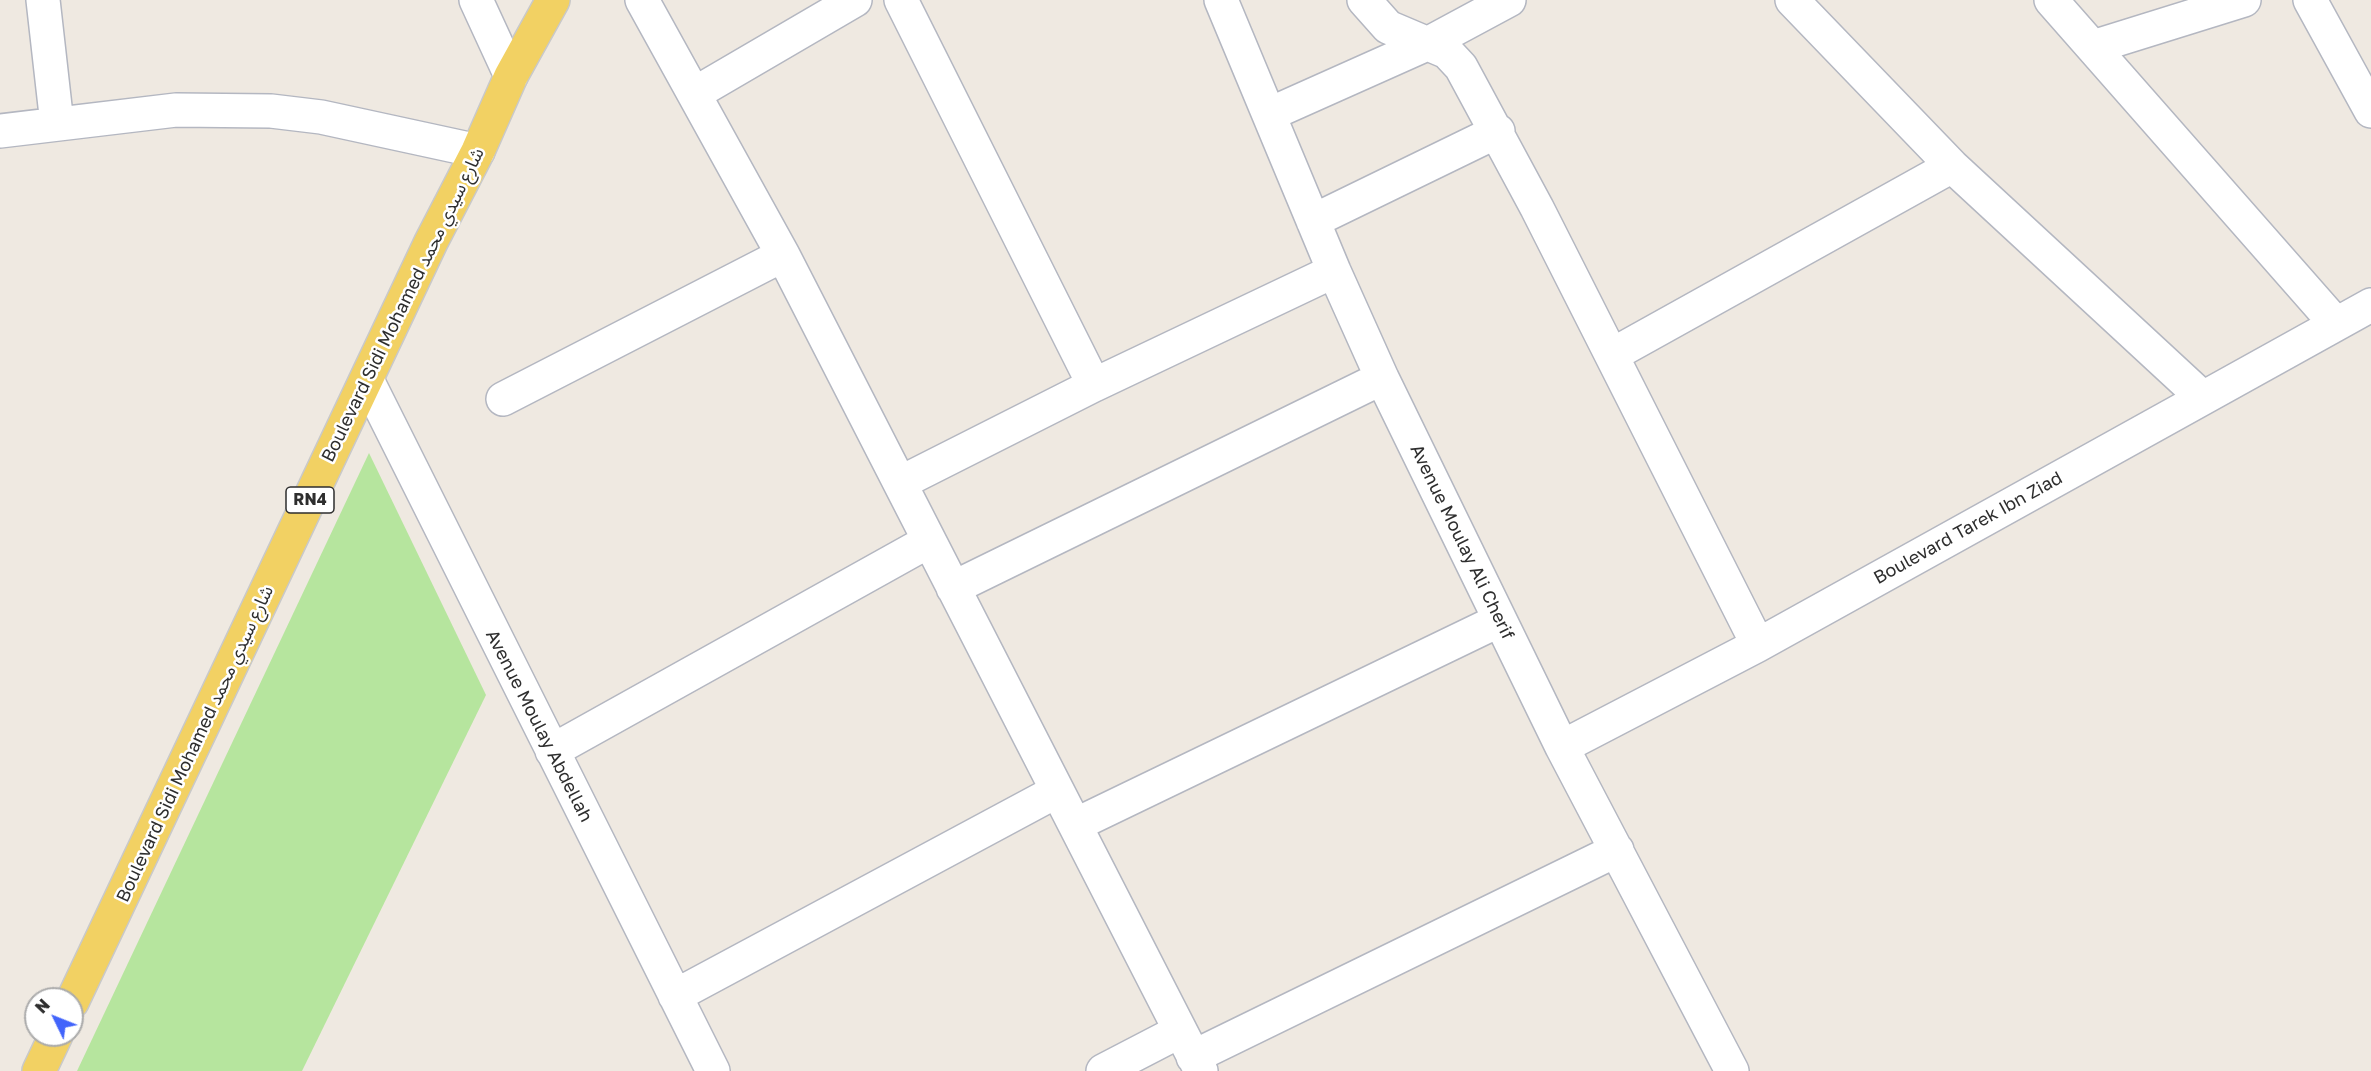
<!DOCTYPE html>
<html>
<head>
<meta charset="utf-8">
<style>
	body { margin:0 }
	#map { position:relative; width:2371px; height:1071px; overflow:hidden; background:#efe9e1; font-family:"Golos Text",sans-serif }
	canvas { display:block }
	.north { position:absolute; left:24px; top:987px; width:60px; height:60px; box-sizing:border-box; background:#fff; border:2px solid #ababab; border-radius:50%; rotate:313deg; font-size:16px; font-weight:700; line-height:24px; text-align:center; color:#2e2e2e }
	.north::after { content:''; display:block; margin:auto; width:21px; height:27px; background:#4264fb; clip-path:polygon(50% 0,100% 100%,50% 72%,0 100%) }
</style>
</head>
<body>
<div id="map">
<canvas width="2371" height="1071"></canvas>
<div class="north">N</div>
</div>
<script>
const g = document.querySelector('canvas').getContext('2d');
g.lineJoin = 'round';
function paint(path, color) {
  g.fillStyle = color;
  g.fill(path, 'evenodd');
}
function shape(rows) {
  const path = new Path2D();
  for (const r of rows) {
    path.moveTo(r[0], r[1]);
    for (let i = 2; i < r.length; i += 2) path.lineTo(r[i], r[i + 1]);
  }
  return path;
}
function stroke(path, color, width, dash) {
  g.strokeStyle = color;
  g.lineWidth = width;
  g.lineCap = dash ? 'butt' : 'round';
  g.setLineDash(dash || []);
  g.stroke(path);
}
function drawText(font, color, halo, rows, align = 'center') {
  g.font = font + ' "Golos Text","Noto Sans Arabic",sans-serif';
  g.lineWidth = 5;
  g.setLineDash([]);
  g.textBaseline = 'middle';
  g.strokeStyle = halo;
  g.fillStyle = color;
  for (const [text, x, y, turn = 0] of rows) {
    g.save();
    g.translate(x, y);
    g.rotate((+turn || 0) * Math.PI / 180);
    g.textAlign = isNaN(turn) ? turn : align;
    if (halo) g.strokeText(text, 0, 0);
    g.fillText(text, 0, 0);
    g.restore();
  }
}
paint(shape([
	[369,453,486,695,302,1071,77,1071]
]), '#b6e59e');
const minor = shape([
	[43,0,57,124],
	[476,0,511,76],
	[642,0,783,255,1201,1071],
	[901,0,1094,385],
	[1221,0,1334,271,1382,378,1562,747,1732,1071],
	[1364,0,1388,27,1447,52,1461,67,1537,208,1758,645],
	[1792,0,1952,166,2203,398],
	[2051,0,2336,324],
	[2310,0,2371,111],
	[2093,47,2244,0],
	[694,94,855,0],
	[1270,114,1429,43,1509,0],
	[0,131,176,110,271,111,321,117,478,151],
	[1313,221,1498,131],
	[1612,355,1952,166],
	[367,380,713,1071],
	[503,399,783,255],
	[900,483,1094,385,1334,271],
	[953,588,1382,378],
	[1562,747,1758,645,2371,305],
	[552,751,929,541],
	[1075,825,1500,620],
	[675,996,1057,791],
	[1193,1057,1617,850],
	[1103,1071,1180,1031]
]);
const major = shape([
	[72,1002,431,242,478,151,511,76,553,0],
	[39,1071,56,1035]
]);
stroke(minor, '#b4b7c1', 36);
stroke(major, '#c9c9c9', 36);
stroke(minor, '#fff', 33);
stroke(major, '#f2d163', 33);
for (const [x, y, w] of [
	[310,500,48]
]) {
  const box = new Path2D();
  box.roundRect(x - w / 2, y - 13, w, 26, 4.5);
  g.fillStyle = '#fff';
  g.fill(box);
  stroke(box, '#2e2e2e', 1.5);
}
drawText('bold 16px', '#2e2e2e', null, [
	["RN4",310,500]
]);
drawText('18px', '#2e2e2e', '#fff', [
	["Boulevard Sidi Mohamed شارع سيدي محمد",403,305,-64],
	["Boulevard Tarek Ibn Ziad",1968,528,-29],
	["Avenue Moulay Ali Cherif",1462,542,64],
	["Avenue Moulay Abdellah",539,726,63],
	["Boulevard Sidi Mohamed شارع سيدي محمد",195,744,-65]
]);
</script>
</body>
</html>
